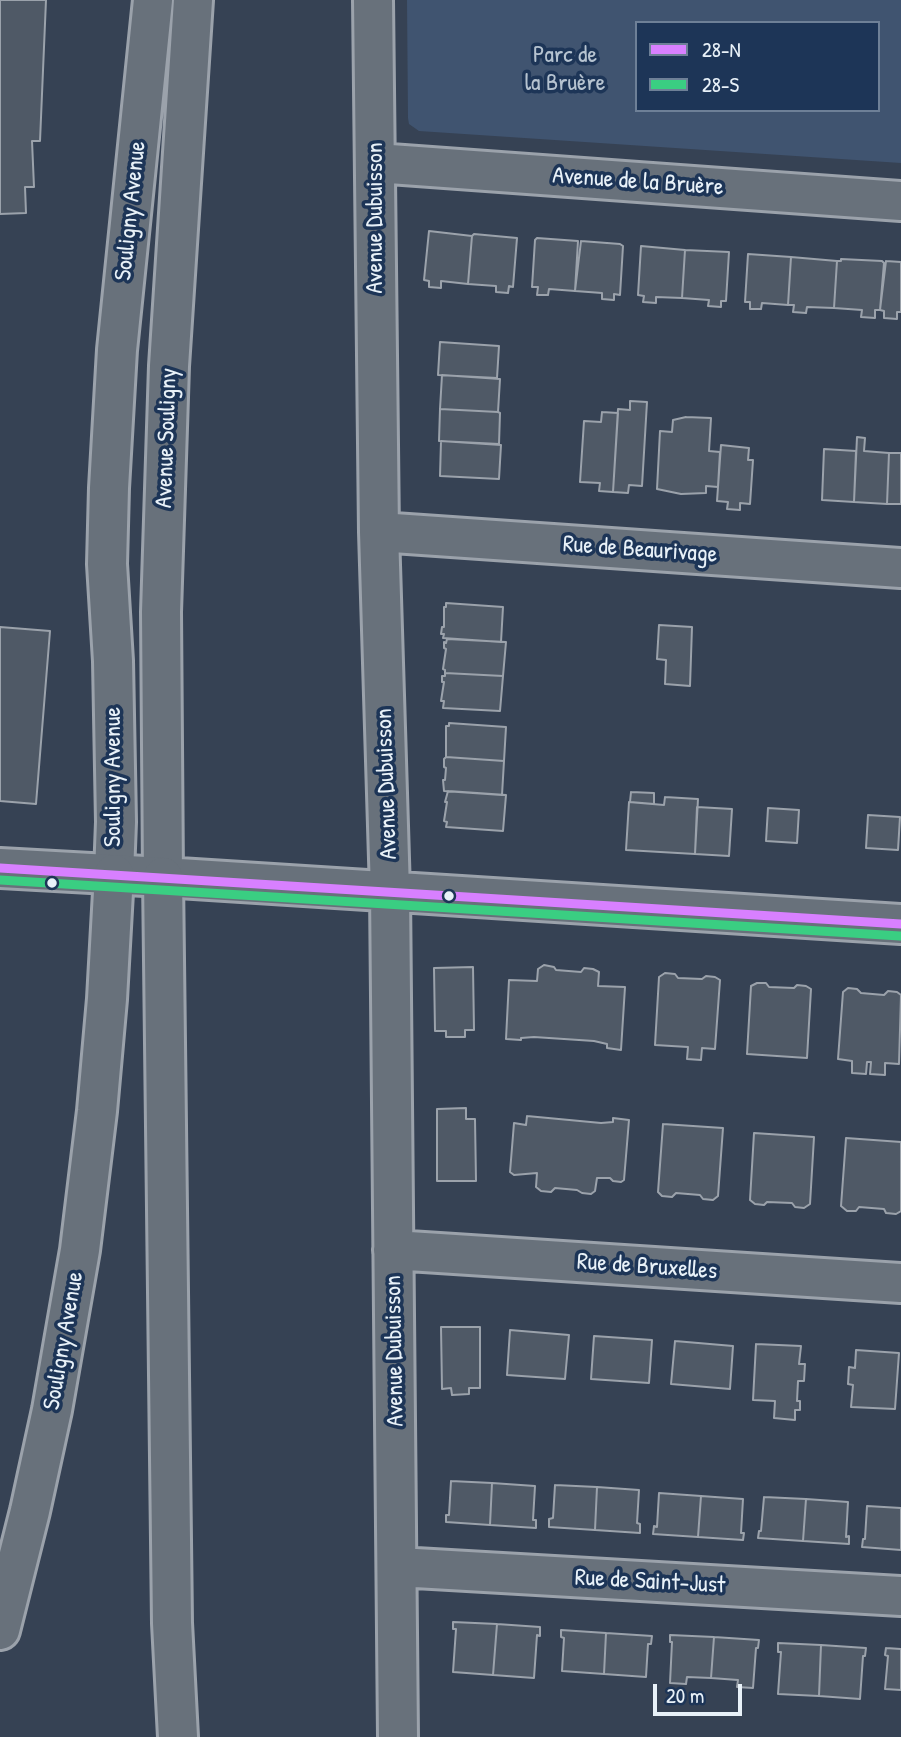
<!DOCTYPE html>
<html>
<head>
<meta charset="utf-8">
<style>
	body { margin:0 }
	#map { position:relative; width:901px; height:1737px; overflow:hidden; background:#364254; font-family:"Patrick Hand",sans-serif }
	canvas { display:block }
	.legend { position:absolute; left:635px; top:21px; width:245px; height:91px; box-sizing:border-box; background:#1d3557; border:2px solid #6e8097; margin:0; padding:9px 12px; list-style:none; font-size:21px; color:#e8f1f8 }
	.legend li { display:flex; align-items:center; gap:14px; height:35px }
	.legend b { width:35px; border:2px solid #6e8097 }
	.scale { position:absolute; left:653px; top:1684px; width:89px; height:32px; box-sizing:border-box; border:4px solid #e8f1f8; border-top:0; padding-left:9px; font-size:21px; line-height:24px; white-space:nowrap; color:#e8f1f8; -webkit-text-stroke:5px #1d3557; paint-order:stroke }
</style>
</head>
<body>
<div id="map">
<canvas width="901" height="1737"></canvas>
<ul class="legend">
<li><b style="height:9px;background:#d880ff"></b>28-N</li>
<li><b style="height:9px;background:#3ace82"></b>28-S</li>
</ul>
<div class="scale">20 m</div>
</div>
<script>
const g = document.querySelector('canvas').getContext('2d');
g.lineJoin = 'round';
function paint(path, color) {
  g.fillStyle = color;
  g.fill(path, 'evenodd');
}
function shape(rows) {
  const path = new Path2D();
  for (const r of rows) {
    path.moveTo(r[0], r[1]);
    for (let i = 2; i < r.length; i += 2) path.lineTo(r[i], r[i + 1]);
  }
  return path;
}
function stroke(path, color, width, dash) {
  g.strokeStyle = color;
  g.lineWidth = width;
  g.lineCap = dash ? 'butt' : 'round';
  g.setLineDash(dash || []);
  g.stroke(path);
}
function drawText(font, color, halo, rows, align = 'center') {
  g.font = font + ' "Patrick Hand",sans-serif';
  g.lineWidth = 7;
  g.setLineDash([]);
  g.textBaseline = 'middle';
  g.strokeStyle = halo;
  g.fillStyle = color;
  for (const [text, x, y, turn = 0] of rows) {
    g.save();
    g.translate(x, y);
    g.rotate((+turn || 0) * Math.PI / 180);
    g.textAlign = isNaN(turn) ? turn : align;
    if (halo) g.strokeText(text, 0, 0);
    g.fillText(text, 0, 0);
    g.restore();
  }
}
paint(shape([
	[407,0,901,0,901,163,419,131,409,124,408,118],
	[637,23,878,23,878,110,637,110]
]), '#405470');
const building = shape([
	[0,0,46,0,40,141,32,141,34,187,25,187,26,213,0,214,0,0],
	[429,231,472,236,468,284,441,281,441,288,429,287,429,281,424,280,429,231],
	[474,234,517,238,513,287,509,286,508,293,496,292,496,286,468,284,472,236,474,234],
	[537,238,578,241,575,291,549,289,548,295,537,295,538,287,532,287,535,240,537,238],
	[581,241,620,244,623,246,620,295,614,294,614,300,602,299,602,293,575,291,581,241],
	[641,246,685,250,682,298,656,297,656,303,643,302,644,296,638,295,641,246],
	[685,250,729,252,726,301,721,301,721,307,708,306,709,300,682,298,685,250],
	[748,254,791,257,788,305,762,303,761,309,750,309,750,302,745,302,748,254],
	[791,257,837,261,834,308,807,307,806,313,793,312,794,305,788,305,791,257],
	[841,259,882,261,884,263,880,310,875,310,875,318,861,317,862,310,834,308,837,261,841,261,841,259],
	[886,261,901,262,901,312,897,312,897,319,884,318,884,311,880,310,886,261],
	[440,342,499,346,497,378,438,375,440,342],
	[442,375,500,379,498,412,440,409,442,375],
	[630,401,647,402,642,486,629,485,628,493,613,492,618,409,630,410,630,401],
	[440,409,498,412,500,413,499,444,439,441,440,409],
	[602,412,618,413,613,492,599,491,600,483,580,482,584,421,601,422,602,412],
	[686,417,711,418,709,451,720,452,718,487,706,486,706,493,681,494,657,489,660,431,672,432,673,420,686,417],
	[857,437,865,438,864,451,889,453,887,504,854,502,857,437],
	[441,441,501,445,499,479,440,476,441,441],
	[721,445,749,448,748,460,753,460,750,504,740,503,740,510,727,509,728,502,717,501,721,445],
	[824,449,856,451,854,502,822,500,824,449],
	[889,453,901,453,901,504,887,504,889,453],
	[446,603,503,607,501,642,443,638,444,634,441,634,442,627,444,627,444,607,446,607,446,603],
	[659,625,692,627,690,686,665,684,666,660,657,659,659,625],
	[0,627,50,631,36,804,0,801,0,627],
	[447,639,506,642,503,676,445,673,445,670,443,669,446,649,444,648,444,642,446,643,447,639],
	[445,673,503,676,500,711,443,708,444,701,441,701,444,682,442,682,442,676,445,676,445,673],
	[449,723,506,727,504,761,446,757,446,726,449,726,449,723],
	[446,757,504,761,502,795,444,791,443,780,445,780,446,768,444,767,444,759,446,757],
	[448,791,506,795,503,831,446,827,447,822,444,821,447,802,445,802,448,791],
	[631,792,654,793,654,804,630,802,631,792],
	[665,797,698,799,695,854,626,850,629,802,664,805,665,797],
	[697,807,732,809,729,856,695,854,697,807],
	[768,808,799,810,797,843,766,841,768,808],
	[868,815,900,817,898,850,866,848,868,815],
	[544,965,554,967,556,970,581,972,584,968,593,969,599,972,598,986,625,987,621,1050,607,1048,607,1044,594,1041,534,1037,521,1038,521,1040,506,1039,509,980,537,981,538,969,544,965],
	[473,967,474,1030,465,1030,465,1037,446,1037,446,1031,435,1031,434,968,473,967],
	[665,973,675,974,678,978,702,979,706,976,715,977,720,980,715,1049,702,1048,701,1060,687,1059,688,1047,655,1045,659,977,665,973],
	[757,983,766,983,769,987,794,988,797,985,806,986,811,989,807,1058,747,1054,751,986,757,983],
	[848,988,857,989,861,993,884,995,888,991,897,992,901,995,899,1064,885,1063,885,1075,870,1074,871,1062,867,1062,866,1074,852,1073,852,1061,838,1059,843,992,848,988],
	[466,1108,466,1119,475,1119,476,1181,437,1181,437,1109,466,1108],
	[527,1116,601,1123,613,1122,613,1118,629,1120,624,1180,621,1182,613,1181,610,1178,597,1178,595,1191,591,1194,582,1193,577,1190,555,1188,551,1192,541,1191,536,1187,537,1173,514,1175,510,1172,514,1123,526,1125,527,1116],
	[663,1124,723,1128,718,1196,713,1200,703,1199,700,1195,676,1193,672,1197,662,1196,658,1192,663,1124],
	[754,1133,814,1137,810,1204,804,1208,795,1207,792,1203,767,1202,764,1205,755,1204,750,1200,754,1133],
	[846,1138,901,1142,901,1211,896,1214,886,1213,884,1209,859,1207,856,1211,847,1211,841,1206,846,1138],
	[441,1327,480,1327,480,1388,469,1388,469,1394,452,1395,451,1388,442,1389,441,1327],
	[510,1330,569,1335,565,1379,507,1375,510,1330],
	[594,1336,652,1340,649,1383,591,1379,594,1336],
	[675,1341,733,1346,730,1389,671,1384,675,1341],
	[756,1344,801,1346,799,1364,805,1364,804,1381,798,1381,797,1401,800,1401,800,1410,795,1410,795,1420,774,1418,775,1401,753,1400,756,1344],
	[856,1350,899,1353,895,1409,851,1407,853,1385,848,1384,849,1367,855,1368,856,1350],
	[451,1481,492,1483,490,1525,446,1522,446,1515,449,1515,451,1481],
	[492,1483,535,1486,533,1520,536,1520,536,1528,490,1525,492,1483],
	[555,1485,597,1487,595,1530,549,1527,549,1519,553,1518,555,1485],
	[597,1487,639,1490,637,1523,640,1524,640,1533,595,1530,597,1487],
	[659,1493,701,1496,698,1537,653,1534,654,1526,657,1527,659,1493],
	[701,1496,743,1499,741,1533,744,1533,743,1540,698,1537,701,1496],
	[764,1497,806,1499,803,1541,758,1538,759,1531,761,1531,764,1497],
	[806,1499,848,1502,846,1537,849,1536,849,1544,803,1541,806,1499],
	[867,1506,901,1508,901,1550,862,1547,863,1539,865,1539,867,1506],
	[453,1622,497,1624,493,1675,453,1672,456,1629,453,1629,453,1622],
	[497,1624,540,1627,540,1636,537,1635,534,1678,493,1675,497,1624],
	[561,1630,606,1633,604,1674,562,1671,564,1638,561,1637,561,1630],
	[606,1633,652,1636,651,1644,648,1644,646,1677,604,1674,606,1633],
	[670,1635,714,1637,711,1678,687,1677,686,1684,670,1683,672,1642,670,1642,670,1635],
	[714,1637,759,1640,758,1648,756,1648,753,1688,737,1687,738,1680,711,1678,714,1637],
	[778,1643,821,1645,819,1696,778,1694,781,1652,778,1652,778,1643],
	[821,1645,866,1648,865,1656,863,1656,860,1699,819,1696,821,1645],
	[886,1648,901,1649,901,1690,885,1689,888,1656,885,1655,886,1648]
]);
paint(building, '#4f5966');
stroke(building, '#9ba2ab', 2);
const minor = shape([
	[193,0,169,366,161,612,163,877,901,924],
	[373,0,379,532,390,891,398,1737],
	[376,163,901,201],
	[379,532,901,568],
	[114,874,116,822,113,661,107,564,109,488,117,350,153,0],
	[393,1250,901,1283],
	[398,1567,901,1596]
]);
const major = shape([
	[0,868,163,877]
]);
const highway = shape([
	[163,877,172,1623,178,1737],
	[0,1630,30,1511,52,1410,80,1250,97,1111,107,999,114,874]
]);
stroke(minor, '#9ba2ab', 44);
stroke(major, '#9ba2ab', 44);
stroke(highway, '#9ba2ab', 44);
stroke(minor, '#68717b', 38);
stroke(major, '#68717b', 38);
stroke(highway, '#68717b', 38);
stroke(shape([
	[0,868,901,924]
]), '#d880ff', 9);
stroke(shape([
	[0,880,900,936]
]), '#3ace82', 9);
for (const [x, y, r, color] of [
	[52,883,6,"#e8f1f8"],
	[449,896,6,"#e8f1f8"]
]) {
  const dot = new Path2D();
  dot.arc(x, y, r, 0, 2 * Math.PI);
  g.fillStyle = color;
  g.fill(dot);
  stroke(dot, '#1d3557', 2.5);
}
drawText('24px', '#b6c3d0', '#1d3557', [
	["Parc de",565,56],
	["la Bruère",565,84]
]);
drawText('24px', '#e8f1f8', '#1d3557', [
	["Avenue de la Bruère",638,182,4],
	["Souligny Avenue",131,211,-84],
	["Avenue Dubuisson",376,218,-90],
	["Avenue Souligny",167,438,-88],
	["Rue de Beaurivage",640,550,4],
	["Souligny Avenue",114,777,-90],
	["Avenue Dubuisson",387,784,-92],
	["Rue de Bruxelles",647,1267,4],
	["Souligny Avenue",64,1341,-80],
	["Avenue Dubuisson",395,1351,-91],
	["Rue de Saint-Just",650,1582,3]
]);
</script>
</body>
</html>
